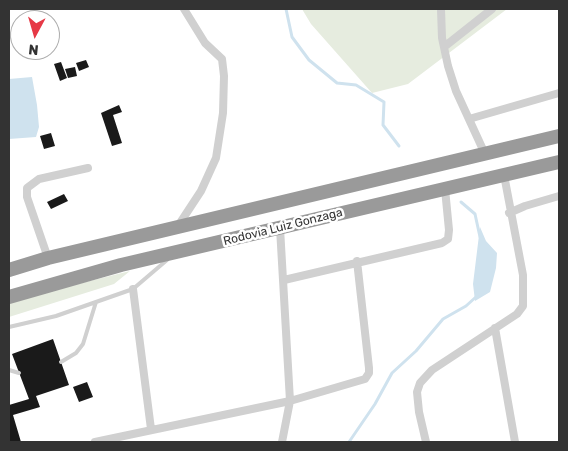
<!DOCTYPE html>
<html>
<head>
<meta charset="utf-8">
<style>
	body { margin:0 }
	#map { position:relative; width:568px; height:451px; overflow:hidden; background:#fff; font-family:Rubik,sans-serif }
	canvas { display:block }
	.frame { position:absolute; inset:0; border:10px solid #333; pointer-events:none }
	.north { position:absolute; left:10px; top:10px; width:50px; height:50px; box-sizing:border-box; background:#fff; border:1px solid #adadad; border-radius:50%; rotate:186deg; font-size:14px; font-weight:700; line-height:20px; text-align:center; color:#333 }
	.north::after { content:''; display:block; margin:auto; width:18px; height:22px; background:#e63946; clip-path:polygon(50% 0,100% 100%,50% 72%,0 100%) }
</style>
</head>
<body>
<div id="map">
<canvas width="568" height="451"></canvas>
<div class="frame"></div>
<div class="north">N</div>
</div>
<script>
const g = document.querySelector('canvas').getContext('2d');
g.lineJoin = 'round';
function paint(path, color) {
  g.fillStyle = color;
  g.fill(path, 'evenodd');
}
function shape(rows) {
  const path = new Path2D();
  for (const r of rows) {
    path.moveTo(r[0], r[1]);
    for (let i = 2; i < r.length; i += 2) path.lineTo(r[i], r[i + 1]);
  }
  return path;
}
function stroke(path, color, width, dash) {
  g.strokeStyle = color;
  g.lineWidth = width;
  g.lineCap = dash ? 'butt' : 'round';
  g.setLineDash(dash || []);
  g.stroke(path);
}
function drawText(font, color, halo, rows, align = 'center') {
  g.font = font + ' Rubik,sans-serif';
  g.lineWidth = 5;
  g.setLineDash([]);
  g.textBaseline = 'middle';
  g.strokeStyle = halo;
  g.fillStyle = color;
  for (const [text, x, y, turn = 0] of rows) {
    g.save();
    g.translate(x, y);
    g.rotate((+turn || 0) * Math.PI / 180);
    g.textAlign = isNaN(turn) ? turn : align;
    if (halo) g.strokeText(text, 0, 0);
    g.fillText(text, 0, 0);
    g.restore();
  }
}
paint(shape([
	[302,9,507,9,408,84,372,93,311,24],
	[130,271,114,284,9,317,9,301]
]), '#e6ecdf');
paint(shape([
	[32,77,37,105,39,127,36,137,9,139,9,79],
	[480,227,486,241,497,253,496,268,490,292,475,301,473,284]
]), '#cfe2ee');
stroke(shape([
	[286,9,292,37,309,60,337,83,356,85,384,102,383,125,399,146],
	[461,202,475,214,480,237],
	[349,442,375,404,392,373,416,351,443,319,466,306,477,296]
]), '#cfe2ee', 3);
paint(shape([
	[86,60,89,67,79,71,76,63],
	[61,62,67,78,60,81,54,64],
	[75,67,77,76,68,78,65,69],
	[119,105,122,112,113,115,122,143,112,146,101,113],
	[51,133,55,146,44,149,40,136],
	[64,194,68,201,51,209,47,202],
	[53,339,69,385,36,396,40,407,13,415,21,442,9,442,9,405,29,399,12,354],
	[87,382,93,397,79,402,73,387]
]), '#1a1a1a');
stroke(shape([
	[9,327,56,316,133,289,167,260],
	[61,362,76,353,83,344,96,302],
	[9,370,19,373]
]), '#d0d0d0', 4);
stroke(shape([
	[441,9,442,38,448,66,456,91,485,154],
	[444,47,492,9],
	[469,119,559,93],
	[509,213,525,206,559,196],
	[178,226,201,191,216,158,223,113,224,76,222,59,205,43,184,9],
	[280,228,290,401,282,442],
	[48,258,27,197,27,188,39,179,88,168],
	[284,280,442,243,448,239,449,230,445,189],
	[133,289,151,429],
	[495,328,515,442],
	[95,442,290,401,365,379,369,373,369,368,357,261],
	[426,442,419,412,417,392,420,383,432,370,517,314,523,306,523,275,504,175]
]), '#d0d0d0', 8);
stroke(shape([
	[9,270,48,258,559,136],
	[9,297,121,265,559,162]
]), '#9a9a9a', 14);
drawText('12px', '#333', '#fff', [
	["Rodovia Luiz Gonzaga",283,227,-14]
]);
</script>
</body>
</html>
